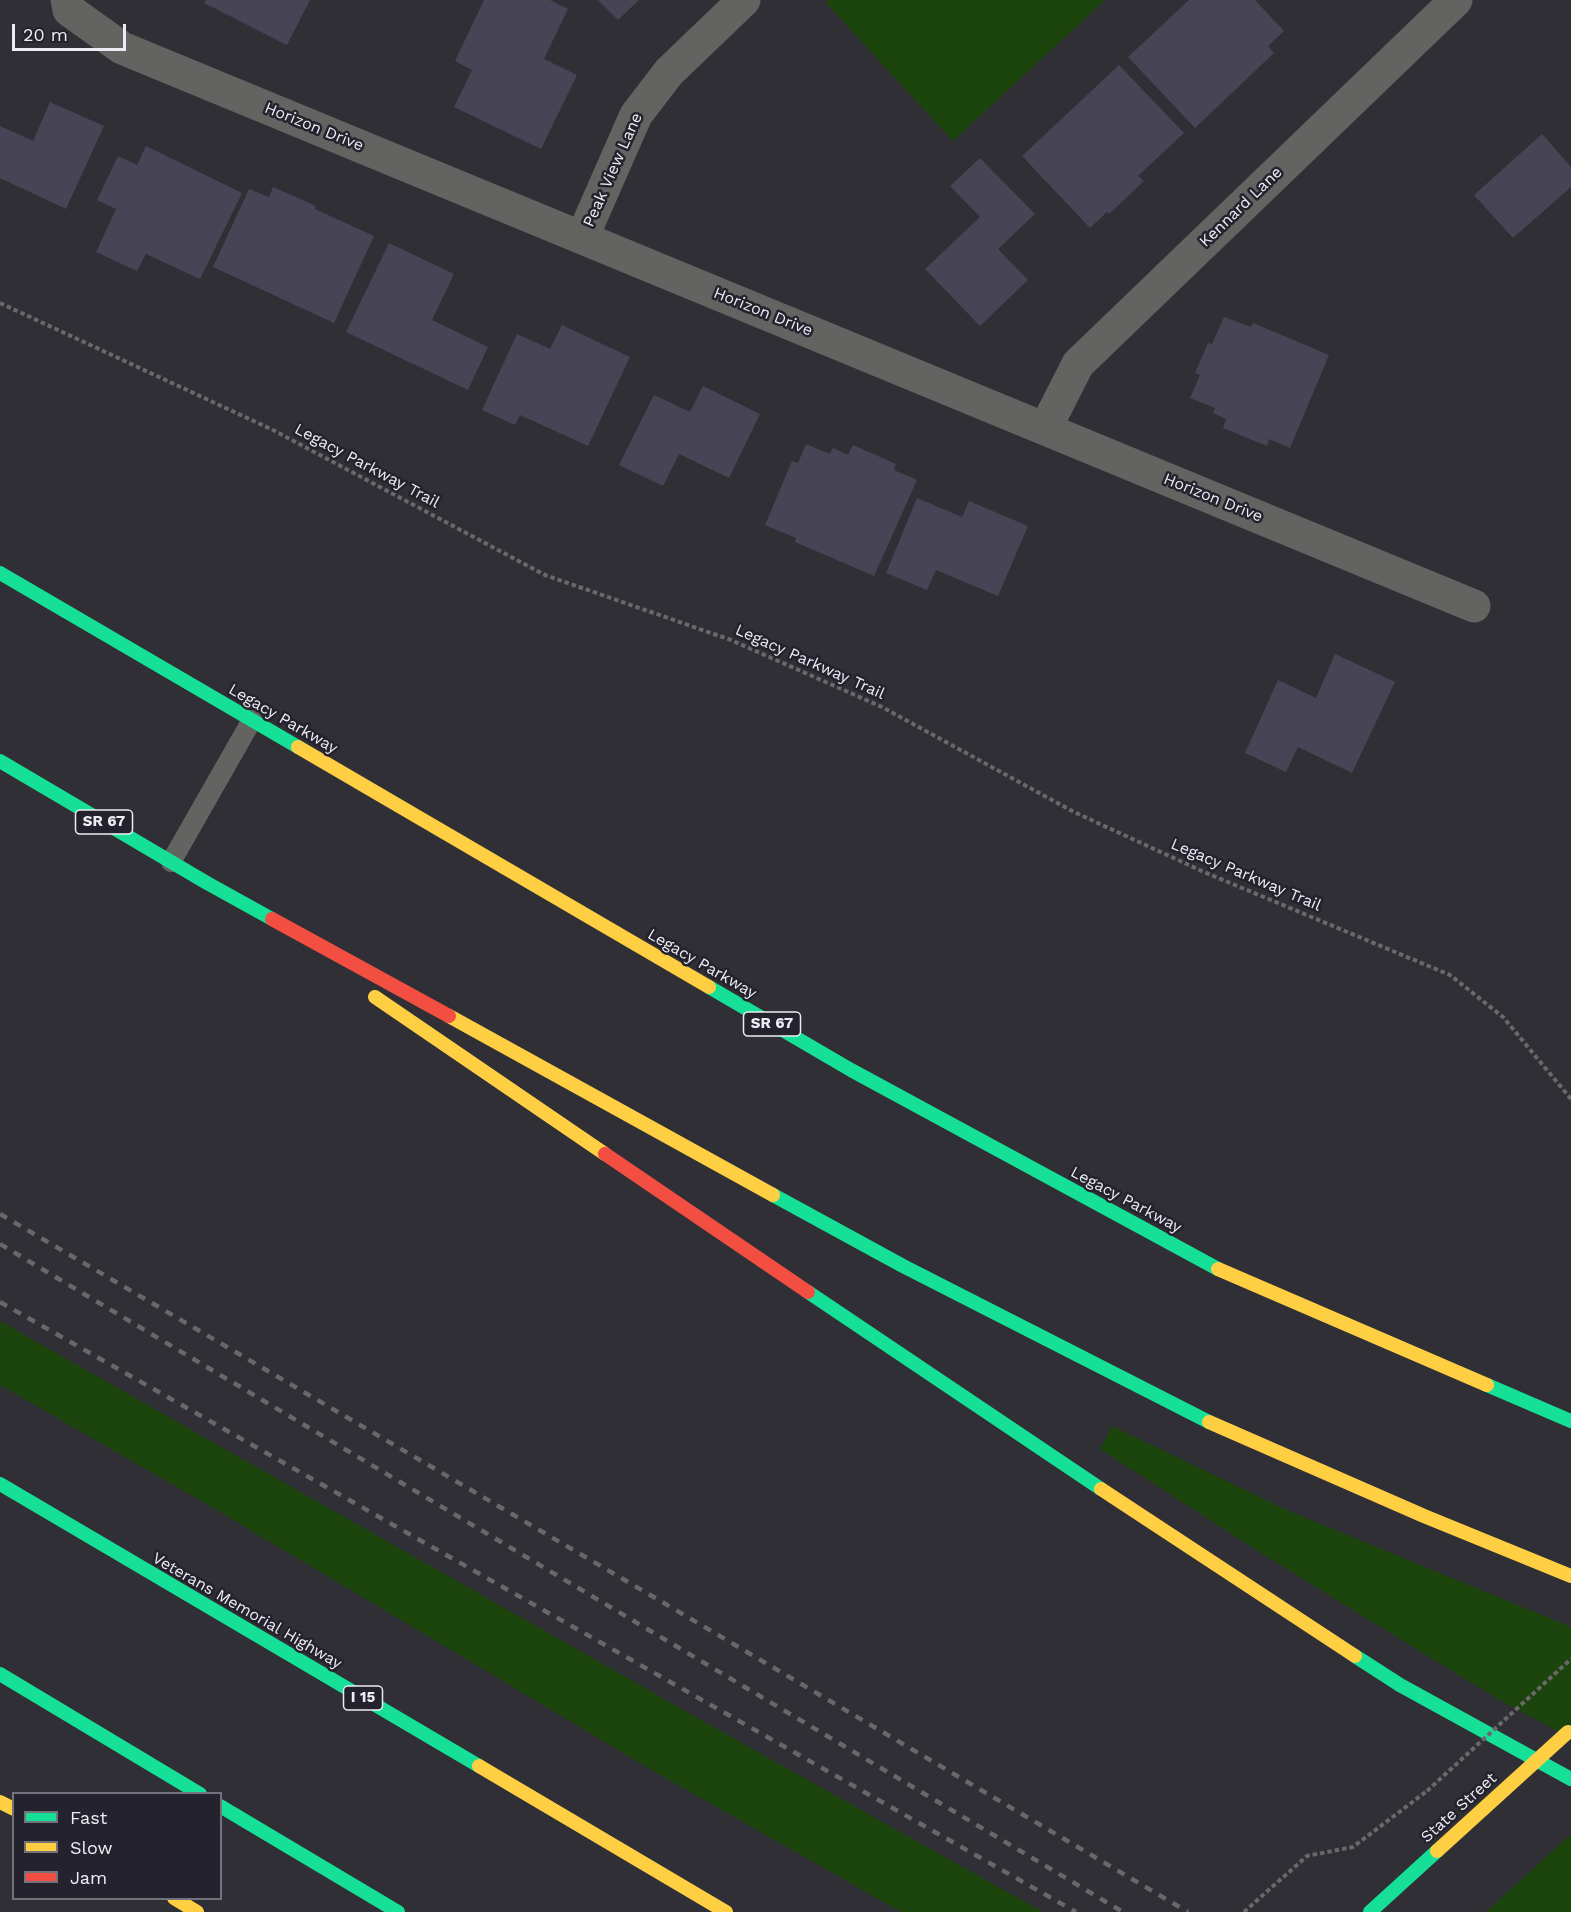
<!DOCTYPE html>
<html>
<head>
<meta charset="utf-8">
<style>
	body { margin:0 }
	#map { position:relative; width:1571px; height:1912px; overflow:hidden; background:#2f2f35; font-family:"Work Sans",sans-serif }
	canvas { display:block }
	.legend { position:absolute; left:12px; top:1792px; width:210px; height:108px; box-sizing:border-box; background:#24222d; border:2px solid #74737d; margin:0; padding:8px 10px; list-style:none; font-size:18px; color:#edecf4 }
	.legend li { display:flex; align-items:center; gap:12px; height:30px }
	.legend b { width:30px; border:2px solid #74737d }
	.scale { position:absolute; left:12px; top:24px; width:114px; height:27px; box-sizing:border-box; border:3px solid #edecf4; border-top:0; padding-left:8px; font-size:18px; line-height:21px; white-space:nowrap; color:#edecf4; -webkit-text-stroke:4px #24222d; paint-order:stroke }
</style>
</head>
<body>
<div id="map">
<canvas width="1571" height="1912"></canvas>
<ul class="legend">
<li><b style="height:8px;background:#16e098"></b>Fast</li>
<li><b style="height:8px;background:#ffcf43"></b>Slow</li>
<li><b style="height:8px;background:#f24e42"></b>Jam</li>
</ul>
<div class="scale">20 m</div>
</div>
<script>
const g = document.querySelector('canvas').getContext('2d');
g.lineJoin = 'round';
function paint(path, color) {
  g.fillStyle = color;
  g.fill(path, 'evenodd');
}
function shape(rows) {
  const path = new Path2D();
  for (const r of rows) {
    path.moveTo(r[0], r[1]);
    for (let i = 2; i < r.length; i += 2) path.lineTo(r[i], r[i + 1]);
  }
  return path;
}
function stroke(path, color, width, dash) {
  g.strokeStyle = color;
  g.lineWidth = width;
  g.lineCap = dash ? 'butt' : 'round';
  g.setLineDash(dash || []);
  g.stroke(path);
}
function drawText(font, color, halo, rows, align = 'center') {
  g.font = font + ' "Work Sans",sans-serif';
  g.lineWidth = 5;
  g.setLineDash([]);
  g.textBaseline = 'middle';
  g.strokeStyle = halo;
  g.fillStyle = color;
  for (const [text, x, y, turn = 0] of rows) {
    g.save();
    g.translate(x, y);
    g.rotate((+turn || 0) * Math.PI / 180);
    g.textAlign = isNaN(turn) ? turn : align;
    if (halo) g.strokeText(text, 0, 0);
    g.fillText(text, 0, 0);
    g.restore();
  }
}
paint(shape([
	[829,0,1105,0,953,141,826,3],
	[0,1321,733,1738,1043,1912,901,1912,650,1769,215,1509,0,1385],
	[1112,1426,1289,1511,1571,1627,1571,1738,1501,1701,1374,1623,1264,1555,1100,1449],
	[1571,1834,1571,1912,1486,1912]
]), '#1c440d');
paint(shape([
	[206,0,310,0,287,45,204,3],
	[484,0,550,0,568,9,544,59,577,75,541,149,454,107,472,70,455,61],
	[598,0,639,0,618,20],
	[1189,0,1255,0,1284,31,1268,46,1274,53,1195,128,1128,57],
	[1119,65,1184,133,1138,176,1144,181,1109,214,1107,212,1090,228,1022,156],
	[50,102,104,126,66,209,0,178,0,126,33,141],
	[1542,134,1571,167,1571,187,1513,238,1474,195],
	[146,146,242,193,200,279,146,254,137,271,96,252,116,209,97,200,118,156,137,165],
	[980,158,1035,214,998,249,1028,280,980,326,925,269,980,217,950,186],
	[273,187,316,206,315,209,374,236,334,323,213,267,249,189,269,197],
	[389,243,454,274,432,320,488,347,468,390,346,332],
	[1224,317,1251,327,1253,323,1329,355,1290,448,1269,439,1267,446,1223,428,1226,419,1213,413,1215,408,1190,398,1200,375,1195,373,1208,343,1212,344],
	[562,325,630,357,588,446,520,415,515,425,482,410,517,334,550,349],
	[703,386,760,414,729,478,679,454,663,486,619,465,654,395,690,412],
	[806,444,830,454,833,448,848,455,853,445,896,464,894,470,917,480,874,576,795,542,796,538,765,525,792,461,798,463],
	[917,498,962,517,969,501,1028,526,998,596,936,570,927,590,886,573],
	[1335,654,1395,682,1352,773,1298,747,1286,772,1245,753,1278,680,1316,698]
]), '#474555');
stroke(shape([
	[0,303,273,430,545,575,731,640,882,707,1074,812,1204,872,1450,975,1503,1017,1571,1099],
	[1244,1912,1307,1856,1353,1847,1427,1791]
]), '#69686a', 4, [4.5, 3]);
stroke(shape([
	[171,862,252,720]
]), '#636362', 20);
stroke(shape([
	[67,0,69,10,122,48,1474,606],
	[582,238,636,115,669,72,744,0],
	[1045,429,1078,364,1456,0]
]), '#636362', 33);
stroke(shape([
	[0,573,298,747],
	[0,761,207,883,272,919],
	[709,987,851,1070,1218,1269],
	[773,1195,903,1266,1209,1422],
	[808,1292,1101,1489],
	[1487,1385,1571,1421],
	[0,1484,479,1766],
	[1355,1656,1400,1685,1571,1779],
	[0,1674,200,1794],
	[220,1806,398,1912],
	[1370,1912,1437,1851]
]), '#16e098', 14);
stroke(shape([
	[298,747,709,987],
	[375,997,605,1154],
	[449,1016,773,1195],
	[1218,1269,1487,1385],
	[1209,1422,1424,1516,1571,1576],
	[1101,1489,1355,1656],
	[479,1766,726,1912],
	[0,1802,14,1809],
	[174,1898,197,1912]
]), '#ffcf43', 14);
stroke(shape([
	[272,919,449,1016],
	[605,1154,808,1292]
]), '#f24e42', 14);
stroke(shape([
	[0,1214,657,1599,1188,1912],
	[0,1244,1123,1912],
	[0,1302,1076,1912]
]), '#68676a', 4.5, [8, 8]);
stroke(shape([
	[1427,1791,1571,1659]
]), '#69686a', 4, [4.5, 3]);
stroke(shape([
	[1437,1851,1568,1732]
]), '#ffcf43', 14);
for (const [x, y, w] of [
	[104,822,57],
	[772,1024,57],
	[363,1698,39]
]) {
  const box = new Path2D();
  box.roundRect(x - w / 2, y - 12, w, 24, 4.5);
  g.fillStyle = '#24222d';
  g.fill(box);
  stroke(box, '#edecf4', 1.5);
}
drawText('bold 15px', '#edecf4', null, [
	["SR 67",104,822],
	["SR 67",772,1024],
	["I 15",363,1698]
]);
drawText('16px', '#edecf4', '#24222d', [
	["Horizon Drive",314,127,22],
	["Peak View Lane",613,170,-66],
	["Kennard Lane",1241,207,-44],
	["Horizon Drive",763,312,22],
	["Legacy Parkway Trail",367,466,28],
	["Horizon Drive",1213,498,22],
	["Legacy Parkway Trail",810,662,24],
	["Legacy Parkway",283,719,30],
	["Legacy Parkway Trail",1246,875,23],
	["Legacy Parkway",702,964,30],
	["Legacy Parkway",1126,1200,28],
	["Veterans Memorial Highway",247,1611,30],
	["State Street",1459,1808,-42]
]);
</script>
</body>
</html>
